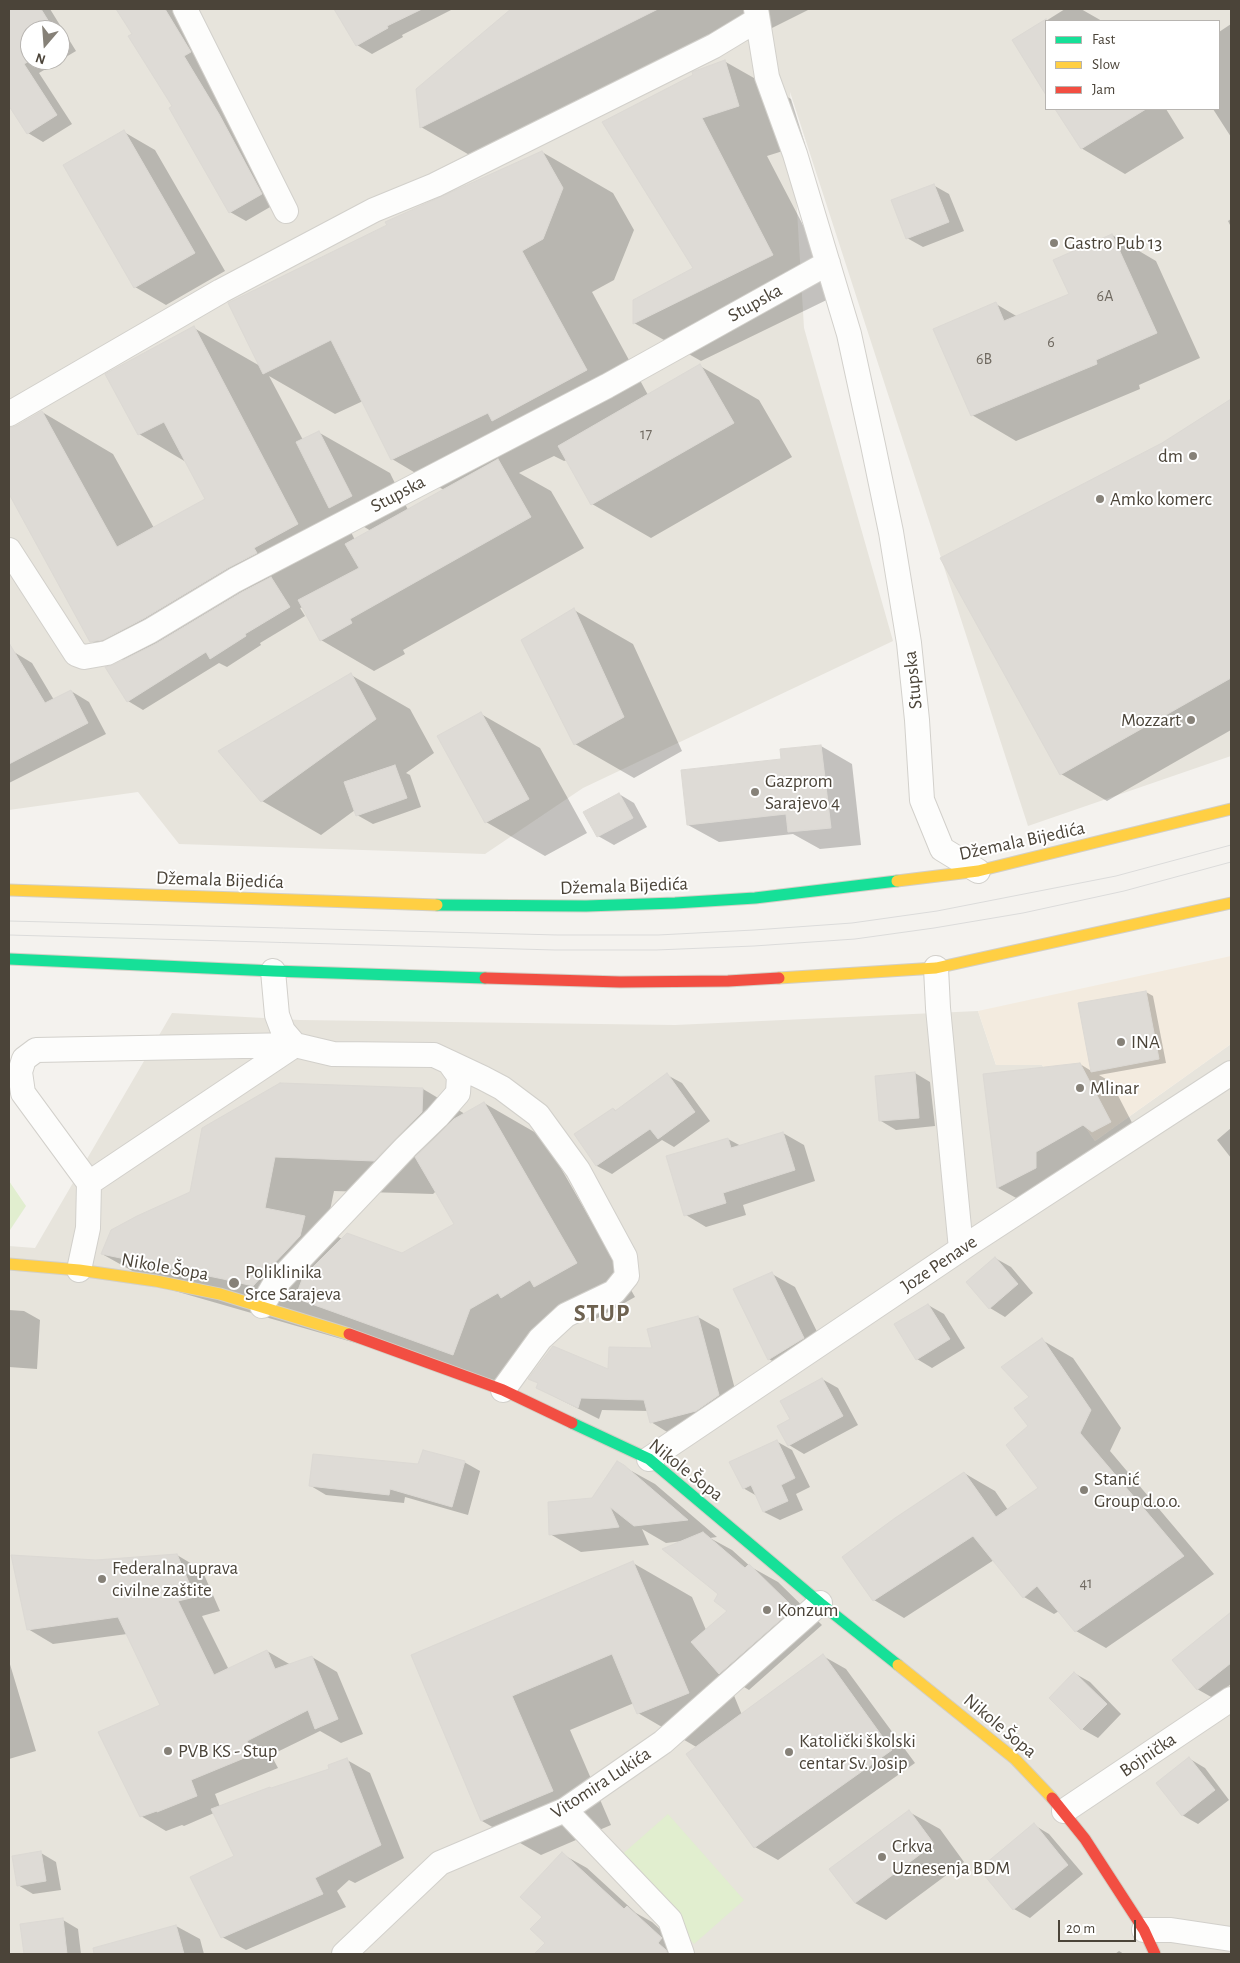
<!DOCTYPE html>
<html>
<head>
<meta charset="utf-8">
<style>
	body { margin:0 }
	#map { position:relative; width:1240px; height:1963px; overflow:hidden; background:#f4f2ee; font-family:"Alegreya Sans",sans-serif }
	canvas { display:block }
	.frame { position:absolute; inset:0; border:10px solid #4b4439; pointer-events:none }
	.legend { position:absolute; left:1045px; top:20px; width:175px; height:90px; box-sizing:border-box; background:#fff; border:1px solid #b7b4b0; margin:0; padding:6px 9px; list-style:none; font-size:15px; color:#4b4439 }
	.legend li { display:flex; align-items:center; gap:10px; height:25px }
	.legend b { width:25px; border:1px solid #b7b4b0 }
	.north { position:absolute; left:20px; top:20px; width:50px; height:50px; box-sizing:border-box; background:#fff; border:1px solid #b7b4b0; border-radius:50%; rotate:198deg; font-size:14px; font-weight:700; line-height:20px; text-align:center; color:#4b4439 }
	.north::after { content:''; display:block; margin:auto; width:18px; height:22px; background:#868178; clip-path:polygon(50% 0,100% 100%,50% 72%,0 100%) }
	.scale { position:absolute; left:1058px; top:1920px; width:78px; height:22px; box-sizing:border-box; border:2px solid #4b4439; border-top:0; padding-left:6px; font-size:15px; line-height:18px; white-space:nowrap; color:#4b4439; -webkit-text-stroke:4px #fff; paint-order:stroke }
</style>
</head>
<body>
<div id="map">
<canvas width="1240" height="1963"></canvas>
<div class="frame"></div>
<ul class="legend">
<li><b style="height:6px;background:#16e098"></b>Fast</li>
<li><b style="height:6px;background:#ffcf43"></b>Slow</li>
<li><b style="height:6px;background:#f24e42"></b>Jam</li>
</ul>
<div class="north">N</div>
<div class="scale">20 m</div>
</div>
<script>
const g = document.querySelector('canvas').getContext('2d');
g.lineJoin = 'round';
function paint(path, color) {
  g.fillStyle = color;
  g.fill(path, 'evenodd');
}
function shape(rows) {
  const path = new Path2D();
  for (const r of rows) {
    path.moveTo(r[0], r[1]);
    for (let i = 2; i < r.length; i += 2) path.lineTo(r[i], r[i + 1]);
  }
  return path;
}
function stroke(path, color, width, dash) {
  g.strokeStyle = color;
  g.lineWidth = width;
  g.lineCap = dash ? 'butt' : 'round';
  g.setLineDash(dash || []);
  g.stroke(path);
}
function drawText(font, color, halo, rows, align = 'center') {
  g.font = font + ' "Alegreya Sans",sans-serif';
  g.lineWidth = 4;
  g.setLineDash([]);
  g.textBaseline = 'middle';
  g.strokeStyle = halo;
  g.fillStyle = color;
  for (const [text, x, y, turn = 0] of rows) {
    g.save();
    g.translate(x, y);
    g.rotate((+turn || 0) * Math.PI / 180);
    g.textAlign = isNaN(turn) ? turn : align;
    if (halo) g.strokeText(text, 0, 0);
    g.fillText(text, 0, 0);
    g.restore();
  }
}
paint(shape([
	[9,9,1231,9,1231,756,1028,826,790,92,804,328,893,641,583,788,485,854,179,844,138,792,9,810],
	[1046,21,1219,21,1219,109,1046,109],
	[30,30,60,30,60,60,30,60],
	[978,1011,996,1065,1042,1065,1095,1141,1231,1044,1231,1954,9,1954,9,1246,35,1248,172,1013,300,1020,675,1025]
]), '#e7e4dc');
paint(shape([
	[1231,956,1231,1044,1095,1141,1042,1065,996,1065,978,1011]
]), '#f3ebdf');
paint(shape([
	[9,1181,26,1206,10,1230,9,1230],
	[668,1814,744,1900,694,1944,618,1858]
]), '#e1eecf');
paint(shape([
	[9,9,50,9,76,51,39,73,72,124,43,142,28,133,9,104,9,27,13,24,9,17],
	[30,30,60,30,60,60,30,60],
	[117,9,174,9,206,61,199,65,234,124,277,203,246,221,230,212,134,34],
	[336,9,453,9,402,35,403,37,372,54,357,45],
	[513,9,810,9,492,168,421,127,417,90],
	[1065,9,1081,9,1102,21,1046,21,1046,92,1014,41],
	[1231,24,1231,137,1213,109,1219,109,1219,32],
	[724,61,791,99,805,144,767,156,839,294,701,361,634,323,695,268,604,122],
	[1057,109,1166,109,1184,138,1125,174,1081,148],
	[124,132,155,150,225,271,166,305,135,287],
	[542,152,613,193,634,230,614,280,592,292,648,395,700,366,759,400,792,457,651,538,592,504,567,460,564,461,554,456,519,473,551,491,584,548,403,650,405,654,374,671,321,640,303,607,300,608,305,616,260,643,261,645,227,667,219,663,143,710,128,701,125,661,91,641,9,492,9,430,42,412,113,454,154,528,207,499,186,462,139,434,194,328,260,366],
	[269,376,335,414,363,401,392,459,444,490,408,510,390,473,318,432,303,440],
	[341,513,371,531,355,540],
	[933,185,949,194,964,231,923,247,907,238],
	[1231,219,1231,227,1228,221],
	[1112,235,1156,261,1200,358,1139,385,1140,389,1016,441,972,415,996,304,1018,317,1070,295],
	[1231,400,1231,730,1107,801,1061,774,942,559,1163,444],
	[574,610,633,644,682,751,634,778,575,744],
	[14,652,32,663,54,700,71,691,89,702,106,734,9,783,9,655],
	[351,675,410,709,434,753,406,773,410,775,421,807,373,824,357,815,355,810,321,835,262,801],
	[481,714,540,748,587,833,545,856,486,822],
	[821,746,852,764,861,845,820,849,793,834,719,842,688,825,783,760],
	[619,794,634,803,647,827,614,845,598,836],
	[1146,992,1153,996,1166,1063,1099,1075,1111,1082,1141,1140,1029,1205,998,1188,985,1075,1080,1064,1093,1072],
	[915,1073,930,1082,935,1126,896,1130,881,1121],
	[667,1075,682,1083,710,1121,674,1147,662,1140,612,1174,597,1166,576,1135,613,1109,617,1111],
	[423,1089,465,1114,484,1103,543,1137,635,1297,594,1320,586,1316,561,1331,512,1388,161,1287,102,1254,112,1231],
	[334,1191,433,1194,436,1191,455,1225,403,1255,342,1239,326,1230],
	[1231,1128,1231,1158,1217,1140],
	[783,1133,804,1145,815,1181,743,1205,746,1215,706,1227,686,1215,728,1139,741,1146],
	[995,1258,1011,1267,1033,1293,1005,1317,990,1308],
	[772,1274,795,1287,827,1352,792,1373,769,1359],
	[928,1305,944,1314,965,1348,932,1368,917,1359],
	[9,1310,24,1311,40,1320,37,1369,9,1367],
	[698,1317,719,1329,740,1408,672,1435,651,1422,648,1411,602,1410,599,1419,537,1388,539,1383,530,1378,609,1371,654,1350],
	[1042,1340,1073,1358,1121,1428,1110,1451,1214,1574,1106,1648,1076,1631,1059,1611,1054,1614,1024,1597,994,1560,904,1618,874,1600,964,1473,995,1491,1008,1510,1040,1488,1029,1426,1030,1397],
	[822,1379,838,1388,858,1425,804,1454,789,1445,792,1419],
	[776,1441,792,1450,810,1487,796,1494,803,1510,780,1520,764,1512,757,1496,743,1488],
	[464,1462,480,1471,468,1515,405,1497,404,1503,326,1495,311,1486,419,1466],
	[626,1468,655,1484,717,1537,710,1538,732,1550,751,1567,778,1582,822,1625,749,1690,726,1676,742,1715,823,1656,846,1669,915,1763,778,1860,755,1847,698,1748,638,1713,634,1703,570,1730,611,1825,541,1855,482,1821,412,1655,633,1563,692,1597,706,1630,729,1611,719,1593,683,1541,666,1543,642,1529,649,1545,581,1552,550,1534,593,1500],
	[177,1555,202,1570,220,1611,202,1616,229,1670,267,1651,291,1665,312,1657,337,1672,363,1734,341,1743,320,1731,271,1755,278,1768,215,1794,220,1807,331,1769,347,1760,370,1773,404,1858,355,1883,349,1880,337,1891,346,1907,246,1950,222,1937,235,1857,214,1813,184,1826,182,1825,166,1831,141,1816,162,1706,127,1634,53,1644,28,1629,96,1562],
	[1231,1613,1231,1684,1213,1698,1197,1689,1174,1660],
	[9,1661,36,1751,9,1759],
	[1074,1673,1090,1682,1121,1714,1098,1738,1082,1729,1051,1698],
	[1190,1759,1205,1768,1229,1800,1198,1824,1182,1815],
	[909,1812,940,1829,964,1862,886,1920,855,1903],
	[1034,1825,1049,1834,1083,1874,1030,1918,1014,1909,981,1869],
	[41,1853,56,1862,61,1890,33,1894,18,1885],
	[562,1854,587,1868,636,1913,652,1922,686,1953,546,1954,540,1949,546,1943,543,1917],
	[63,1920,78,1929,81,1954,25,1954,22,1925],
	[176,1926,200,1939,204,1954,109,1954,106,1946],
	[1119,1951,1124,1954,1115,1954]
]), '#0003');
const building = shape([
	[9,9,41,9,54,30,30,30,31,60,24,64,57,115,27,134,9,106,9,9],
	[116,9,165,9,191,52,184,56,219,114,262,194,229,213,169,108,172,106,128,36,132,34,116,9],
	[334,9,422,9,387,26,388,28,356,46,334,9],
	[511,9,658,9,420,128,416,89,511,9],
	[1046,19,1046,95,1012,40,1046,19],
	[725,60,739,106,702,118,773,255,633,324,633,300,693,268,602,122,693,75,692,72,725,60],
	[1055,109,1146,109,1081,149,1055,109],
	[124,130,195,253,134,288,63,165,124,130],
	[542,151,563,188,543,239,522,251,587,370,492,421,488,413,391,460,331,340,263,374,228,303,387,225,385,222,542,151],
	[934,184,949,222,906,239,891,200,934,184],
	[1112,234,1157,333,1096,360,1097,364,971,416,933,329,996,302,1004,321,1069,294,1053,260,1112,234],
	[194,326,298,524,254,548,257,553,228,568,143,619,103,640,90,642,9,494,9,428,16,426,42,411,117,547,205,499,164,422,138,435,105,374,194,326],
	[700,364,734,423,591,505,558,446,700,364],
	[1231,399,1231,678,1060,775,940,558,1162,443,1231,399],
	[319,431,352,496,329,508,296,442,319,431],
	[498,459,531,517,350,619,352,623,320,641,298,600,359,568,345,544,498,459],
	[271,577,290,607,245,634,246,636,210,659,206,652,127,702,105,667,113,665,157,643,242,592,271,577],
	[574,608,624,717,574,745,521,640,574,608],
	[9,643,45,703,71,690,88,723,9,764,9,643],
	[351,673,376,719,261,802,218,751,351,673],
	[481,712,529,799,485,823,437,736,481,712],
	[821,745,831,828,788,832,786,814,687,825,681,770,781,759,780,749,821,745],
	[395,765,407,798,356,816,344,782,395,765],
	[619,793,633,818,597,837,583,812,619,793],
	[1146,991,1159,1059,1091,1072,1078,1003,1146,991],
	[1080,1063,1111,1122,1092,1132,1083,1125,1036,1152,1036,1168,997,1188,983,1074,1080,1063],
	[915,1072,919,1118,879,1121,875,1076,915,1072],
	[667,1073,695,1112,658,1139,650,1129,596,1166,574,1134,613,1108,615,1111,667,1073],
	[280,1083,423,1088,422,1112,374,1161,275,1157,265,1208,305,1216,300,1236,253,1286,223,1279,101,1254,111,1230,137,1216,190,1192,202,1128,280,1083],
	[484,1102,577,1263,534,1287,530,1280,501,1298,498,1293,470,1309,453,1355,295,1298,303,1277,347,1233,402,1253,454,1224,415,1157,454,1119,484,1102],
	[783,1132,795,1170,723,1193,726,1203,684,1216,666,1156,728,1138,731,1148,783,1132],
	[995,1257,1018,1284,989,1309,966,1282,995,1257],
	[772,1272,804,1338,768,1360,733,1289,772,1272],
	[928,1304,950,1339,916,1360,894,1324,928,1304],
	[698,1316,719,1395,696,1411,650,1423,644,1400,581,1398,578,1408,536,1388,538,1383,528,1379,553,1346,608,1369,609,1347,652,1348,647,1329,698,1316],
	[1042,1338,1091,1410,1080,1433,1184,1556,1075,1632,1037,1586,1023,1598,973,1536,873,1601,842,1557,895,1518,964,1472,996,1517,1038,1488,1006,1445,1028,1426,1014,1408,1029,1397,1001,1367,1042,1338],
	[822,1378,843,1416,788,1446,777,1426,790,1419,780,1401,822,1378],
	[777,1440,795,1478,781,1485,788,1501,763,1512,751,1485,743,1489,729,1462,777,1440],
	[423,1450,465,1461,452,1507,390,1489,389,1495,309,1486,313,1454,418,1464,423,1450],
	[617,1461,624,1465,688,1520,634,1526,610,1507,619,1527,549,1535,548,1502,592,1498,617,1461],
	[703,1532,745,1568,749,1564,794,1608,719,1674,691,1642,727,1611,714,1601,718,1594,662,1549,703,1532],
	[177,1554,195,1597,178,1601,214,1675,267,1650,275,1669,312,1656,338,1719,315,1729,308,1710,247,1741,254,1754,191,1780,197,1796,157,1812,157,1811,140,1817,98,1732,160,1705,118,1617,27,1630,11,1555,96,1560,177,1554],
	[633,1561,689,1693,637,1714,612,1654,512,1696,553,1791,481,1821,411,1655,633,1561],
	[1231,1612,1231,1663,1197,1690,1172,1660,1231,1612],
	[823,1654,892,1750,754,1848,686,1754,823,1654],
	[1074,1672,1107,1704,1081,1730,1049,1698,1074,1672],
	[1189,1757,1215,1790,1182,1816,1156,1783,1189,1757],
	[347,1758,381,1845,315,1878,323,1894,221,1938,190,1877,234,1856,211,1809,270,1787,271,1788,329,1769,328,1765,347,1758],
	[909,1810,934,1844,855,1903,829,1869,909,1810],
	[1034,1823,1068,1865,1013,1910,979,1869,1034,1823],
	[41,1851,46,1881,17,1886,12,1856,41,1851],
	[562,1852,624,1909,627,1906,662,1938,658,1943,666,1950,668,1954,534,1954,545,1943,530,1929,542,1917,520,1897,562,1852],
	[63,1918,67,1954,24,1954,20,1924,63,1918],
	[176,1925,184,1954,94,1954,93,1948,176,1925]
]);
paint(building, '#dedbd6');
stroke(building, '#dcd9d4', 1);
const street = shape([
	[185,9,286,211],
	[756,9,767,77,795,154,849,334,873,445,891,532,909,643,917,720,922,800,942,849,978,871],
	[9,414,221,291,374,210,435,185,714,46,757,20],
	[9,550,76,654,84,657,107,653,150,631,235,580,607,386,828,263],
	[936,968,938,1008,961,1249],
	[449,1062,483,1078,502,1088,538,1115,578,1170,625,1257,627,1276,614,1292,566,1315,540,1339,503,1390],
	[89,1183,295,1045],
	[79,1270,88,1228,89,1183,23,1093,20,1072,24,1059,36,1050,295,1045],
	[262,1306,273,1287,406,1147,437,1117,458,1093,459,1076,449,1062,434,1055,333,1054,295,1045,283,1031,277,1015,273,971],
	[649,1459,961,1249,1231,1073],
	[565,1810,670,1920,682,1954],
	[1064,1811,1231,1699],
	[1144,1930,1171,1930,1231,1939],
	[344,1954,440,1863,565,1810,663,1742,820,1603]
]);
const fast = shape([
	[437,905,586,906,675,903,755,898,897,881],
	[9,959,273,971,485,978],
	[572,1423,649,1459,820,1603,898,1665]
]);
const slow = shape([
	[897,881,978,871,1231,809],
	[9,890,437,905],
	[779,978,936,968,1231,903],
	[9,1264,79,1270,156,1281,220,1294,349,1334],
	[898,1665,1015,1759,1052,1798]
]);
const jam = shape([
	[485,978,620,982,728,981,779,978],
	[349,1334,503,1390,572,1423],
	[1052,1798,1085,1839,1144,1930,1155,1954]
]);
stroke(street, '#d2d0cb', 26);
stroke(fast, '#d3cfc5', 13);
stroke(slow, '#d3cfc5', 13);
stroke(jam, '#d3cfc5', 13);
stroke(street, '#fdfdfc', 24);
stroke(fast, '#16e098', 11);
stroke(slow, '#ffcf43', 11);
stroke(jam, '#f24e42', 11);
stroke(shape([
	[9,921,558,935,658,935,754,930,852,923,937,911,1116,876,1231,845],
	[9,935,555,950,656,950,754,946,855,939,934,928,1023,913,1124,891,1231,862]
]), '#dbdbda', 1);
for (const [x, y, r, color] of [
	[1054,243,5,"#868178"],
	[1193,456,5,"#868178"],
	[1100,499,5,"#868178"],
	[1191,720,5,"#868178"],
	[755,792,5,"#868178"],
	[1121,1042,5,"#868178"],
	[1080,1088,5,"#868178"],
	[234,1283,6,"#868178"],
	[1084,1490,5,"#868178"],
	[102,1579,5,"#868178"],
	[767,1610,5,"#868178"],
	[168,1751,5,"#868178"],
	[789,1752,5,"#868178"],
	[882,1857,5,"#868178"]
]) {
  const dot = new Path2D();
  dot.arc(x, y, r, 0, 2 * Math.PI);
  g.fillStyle = color;
  g.fill(dot);
  stroke(dot, '#fff', 2);
}
drawText('16px', '#706a61', null, [
	["6A",1105,296],
	["6",1051,342],
	["6B",984,359],
	["17",646,434],
	["41",1086,1583]
]);
drawText('19px', '#4b4439', '#fff', [
	["Gastro Pub 13",1064,243],
	["dm",1183,456,"right"],
	["Amko komerc",1110,499],
	["Mozzart",1181,720,"right"],
	["Gazprom",765,781],
	["Sarajevo 4",765,803],
	["INA",1131,1042],
	["Mlinar",1090,1088],
	["Poliklinika",245,1272],
	["Srce Sarajeva",245,1294],
	["Stanić",1094,1479],
	["Group d.o.o.",1094,1501],
	["Federalna uprava",112,1568],
	["civilne zaštite",112,1590],
	["Konzum",777,1610],
	["Katolički školski",799,1741],
	["centar Sv. Josip",799,1763],
	["PVB KS - Stup",178,1751],
	["Crkva",892,1846],
	["Uznesenja BDM",892,1868]
], 'left');
drawText('19px', '#4b4439', '#fff', [
	["Stupska",755,303,-29],
	["Stupska",398,494,-28],
	["Stupska",913,680,-96],
	["Džemala Bijedića",1022,841,-12],
	["Džemala Bijedića",220,880,2],
	["Džemala Bijedića",624,886,-2],
	["Joze Penave",939,1264,-34],
	["Nikole Šopa",165,1267,10],
	["Nikole Šopa",686,1470,38],
	["Nikole Šopa",1000,1726,40],
	["Bojnička",1148,1755,-34],
	["Vitomira Lukića",601,1783,-33]
]);
g.letterSpacing = '1px';
drawText('bold 24px', '#6e6250', '#fff', [
	["STUP",602,1314]
]);
g.letterSpacing = '0px';
</script>
</body>
</html>
